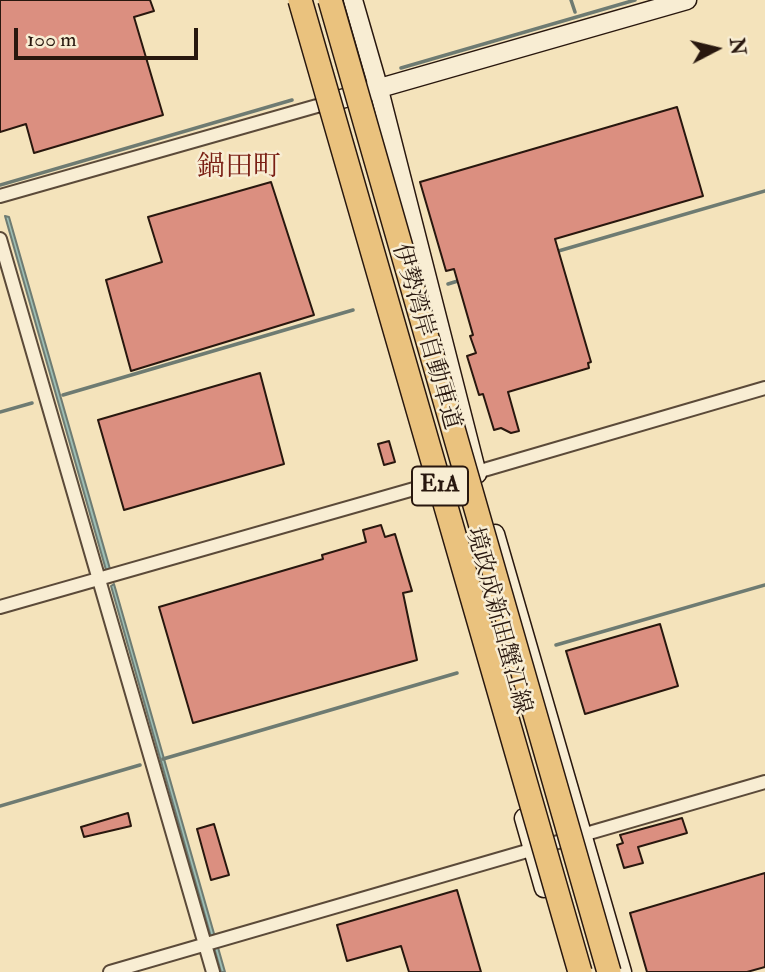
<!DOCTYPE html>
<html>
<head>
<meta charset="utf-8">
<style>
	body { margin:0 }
	#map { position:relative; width:765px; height:972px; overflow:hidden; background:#f4e3bb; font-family:"IM FELL Double Pica",serif }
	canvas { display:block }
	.north { position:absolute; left:681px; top:14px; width:70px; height:70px; -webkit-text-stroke:5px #f8edd3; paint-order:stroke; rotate:83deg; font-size:19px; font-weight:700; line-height:28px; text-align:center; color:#28170e }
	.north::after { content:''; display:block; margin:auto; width:24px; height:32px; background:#28170e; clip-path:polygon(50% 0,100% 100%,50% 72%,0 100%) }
	.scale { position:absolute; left:14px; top:28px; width:184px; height:32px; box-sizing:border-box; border:4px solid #28170e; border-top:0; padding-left:9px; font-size:21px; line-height:24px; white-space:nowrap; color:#28170e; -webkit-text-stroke:5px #f8edd3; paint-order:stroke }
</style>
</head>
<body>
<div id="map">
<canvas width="765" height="972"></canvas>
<div class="north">N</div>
<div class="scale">100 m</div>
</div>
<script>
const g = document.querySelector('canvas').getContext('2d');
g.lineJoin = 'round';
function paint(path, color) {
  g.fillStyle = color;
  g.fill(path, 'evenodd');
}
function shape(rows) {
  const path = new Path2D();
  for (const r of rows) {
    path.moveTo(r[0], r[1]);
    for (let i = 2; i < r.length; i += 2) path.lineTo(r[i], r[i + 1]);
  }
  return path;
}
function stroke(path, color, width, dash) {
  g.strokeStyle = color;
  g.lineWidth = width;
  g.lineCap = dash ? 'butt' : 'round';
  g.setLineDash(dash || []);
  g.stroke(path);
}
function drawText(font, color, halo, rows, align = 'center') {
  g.font = font + ' "IM FELL Double Pica","Noto Serif JP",serif';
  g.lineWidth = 5;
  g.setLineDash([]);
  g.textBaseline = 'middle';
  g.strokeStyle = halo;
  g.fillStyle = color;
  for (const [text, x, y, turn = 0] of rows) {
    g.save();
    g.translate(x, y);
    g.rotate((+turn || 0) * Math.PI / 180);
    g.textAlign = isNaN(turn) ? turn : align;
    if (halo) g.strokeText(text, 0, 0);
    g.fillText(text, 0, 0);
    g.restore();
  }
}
const water = shape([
	[5,216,9,217,110,569,106,570,5,216],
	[114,584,225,972,221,972,111,586,114,584]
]);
paint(water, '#9cbdb4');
stroke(water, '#6e7b72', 2);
stroke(shape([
	[571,0,575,12],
	[401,68,635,0],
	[0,185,292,100],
	[555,252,765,191],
	[448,284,461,280],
	[63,395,353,310],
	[0,412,32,403],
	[556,645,765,585],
	[163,759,457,673],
	[0,806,140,765]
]), '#6e7b72', 3.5);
const building = shape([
	[0,0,150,0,154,11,134,17,163,115,34,153,26,124,0,132,0,0],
	[677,107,703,196,555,239,591,362,588,363,589,368,508,392,519,431,511,433,501,428,494,430,483,394,479,395,467,356,476,353,470,336,473,335,454,269,446,271,420,182,677,107],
	[271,182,314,315,131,371,106,280,162,262,148,217,271,182],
	[260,373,284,464,124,510,98,420,260,373],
	[389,441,395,462,384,465,378,444,389,441],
	[381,525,385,537,395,534,412,591,403,593,417,660,193,723,159,607,323,559,322,555,366,542,363,530,381,525],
	[660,624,678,686,585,714,566,651,660,624],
	[128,813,131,826,84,837,81,827,128,813],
	[682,818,687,833,638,847,643,863,624,868,617,845,623,843,620,835,682,818],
	[214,824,229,875,211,880,197,829,214,824],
	[765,873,765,967,747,972,647,972,630,913,765,873],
	[457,890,481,972,409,972,401,946,347,961,337,925,457,890]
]);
paint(building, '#db8f80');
stroke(building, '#28170e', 2);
const street = shape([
	[0,196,324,104],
	[0,239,213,972],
	[477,472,765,388],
	[0,607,435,483],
	[110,972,765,782]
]);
const secondary = shape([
	[353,0,379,90,477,474],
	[324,104,687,0],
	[495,534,622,972],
	[524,818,544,888]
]);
stroke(street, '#5b4a39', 16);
stroke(secondary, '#28170e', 21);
stroke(street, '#f8edd3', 12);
stroke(secondary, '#f8edd3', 18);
const highwayBridge = shape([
	[300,0,580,972],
	[330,0,609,972]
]);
stroke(highwayBridge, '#28170e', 26, []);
stroke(highwayBridge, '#eac27e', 23);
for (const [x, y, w] of [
	[440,486,56]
]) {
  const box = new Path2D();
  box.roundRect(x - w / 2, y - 19.5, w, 39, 5);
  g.fillStyle = '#f8edd3';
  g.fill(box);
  stroke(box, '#28170e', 2);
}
drawText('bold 23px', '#28170e', null, [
	["E1A",440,486]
]);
drawText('24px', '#28170e', '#f8edd3', [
	["伊勢湾岸自動車道",425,337,74],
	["境政成新田蟹江線",497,621,75]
]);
drawText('28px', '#7a1f14', '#f8edd3', [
	["鍋田町",239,169]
]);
</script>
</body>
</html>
